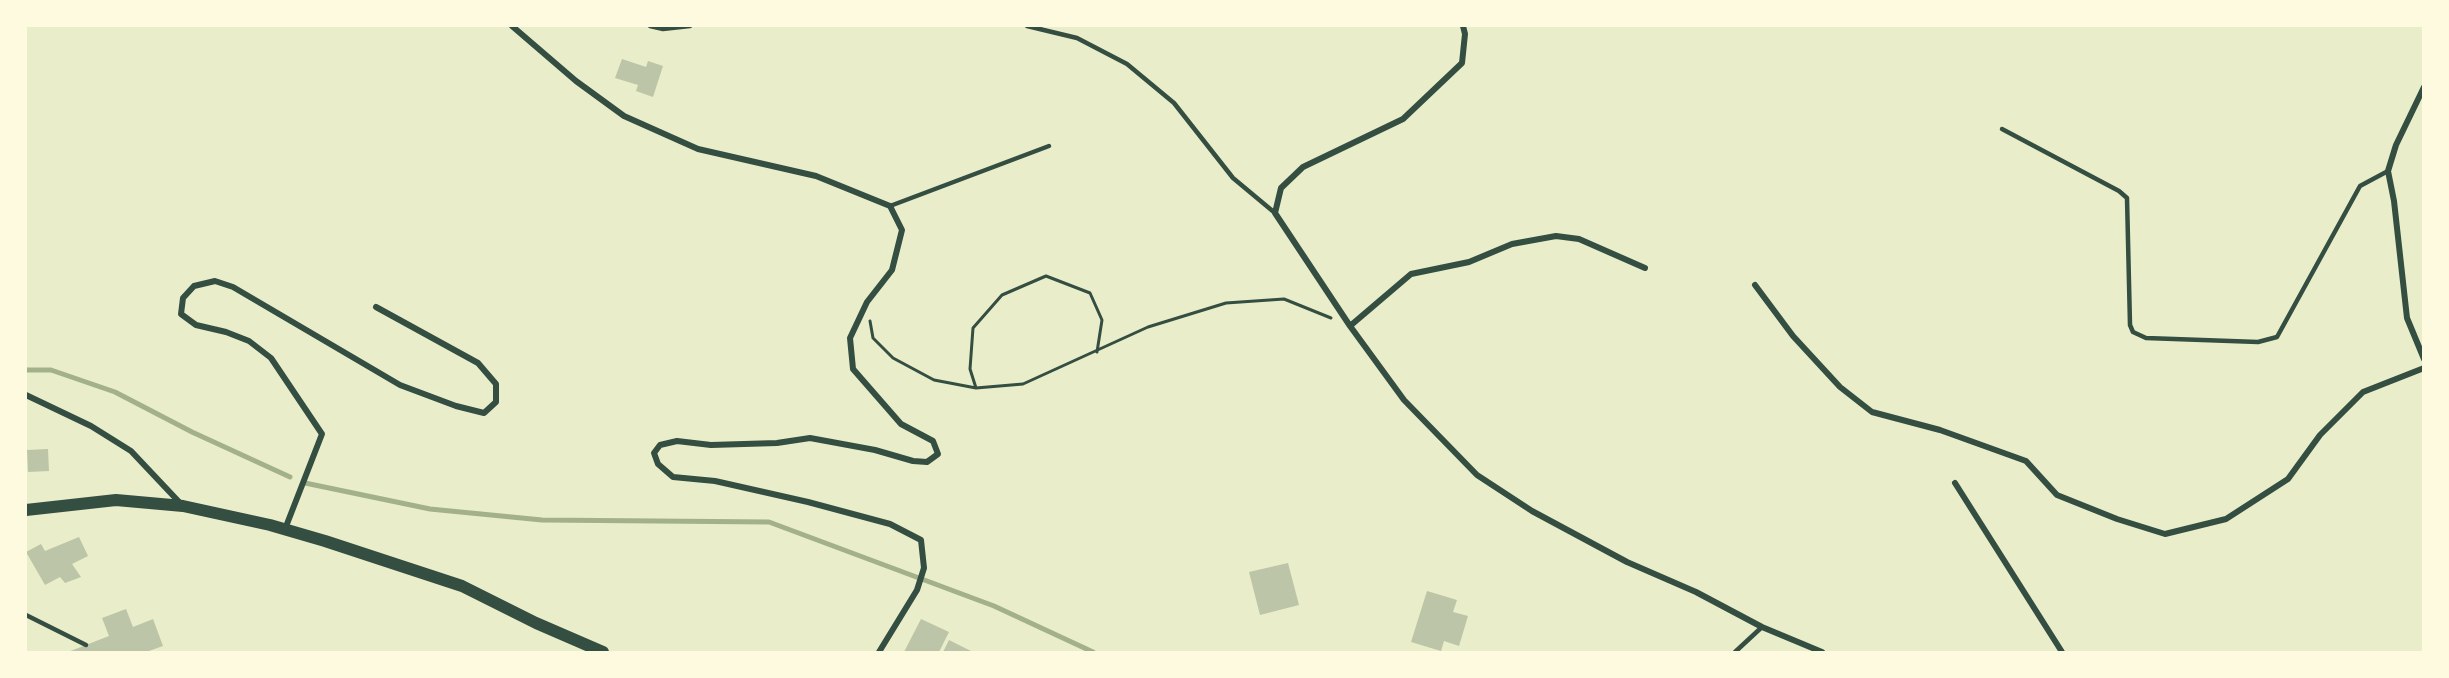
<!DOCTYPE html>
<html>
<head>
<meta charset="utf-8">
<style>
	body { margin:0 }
	#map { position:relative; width:2449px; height:678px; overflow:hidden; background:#e9edc9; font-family:Ubuntu,sans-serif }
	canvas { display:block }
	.frame { position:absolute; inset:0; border:27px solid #fefae0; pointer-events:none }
</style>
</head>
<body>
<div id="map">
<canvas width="2449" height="678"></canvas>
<div class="frame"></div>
</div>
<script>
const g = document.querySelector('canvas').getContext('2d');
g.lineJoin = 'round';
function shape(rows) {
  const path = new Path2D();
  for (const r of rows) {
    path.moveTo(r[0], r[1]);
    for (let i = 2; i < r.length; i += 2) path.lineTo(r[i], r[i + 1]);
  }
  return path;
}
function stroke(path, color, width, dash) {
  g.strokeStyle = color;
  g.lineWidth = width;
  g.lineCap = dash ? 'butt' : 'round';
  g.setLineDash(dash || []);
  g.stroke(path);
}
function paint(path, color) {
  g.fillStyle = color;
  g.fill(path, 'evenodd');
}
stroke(shape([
	[26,370,51,370,115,392,192,432,290,477],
	[305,483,430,509,542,520,769,522,994,606,1093,652]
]), '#a3b18a', 5);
paint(shape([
	[622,59,646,67,648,61,663,66,653,97,636,91,638,85,615,78],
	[48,449,49,471,28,472,27,450],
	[79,537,88,556,72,564,81,577,65,583,60,577,45,585,26,552,41,544,45,551],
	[1288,563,1299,605,1260,615,1249,572],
	[1427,591,1457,600,1453,612,1468,616,1459,646,1444,641,1441,651,1411,642],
	[126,609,133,627,153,619,163,646,146,652,68,652,109,636,102,618],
	[921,619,949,632,939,652,904,652],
	[949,640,973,652,943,652]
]), '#bcc5a7');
stroke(shape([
	[870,321,873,338,893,358,934,380,976,388,1023,384,1148,327,1226,303,1284,299,1331,318],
	[976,388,970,369,973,328,1002,295,1046,276,1090,293,1102,320,1097,352]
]), '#344e41', 3);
stroke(shape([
	[650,26,663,29,690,26],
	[1027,26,1077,38,1127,64,1174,103,1233,178,1275,213],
	[2002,129,2119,191,2127,198,2130,325,2133,332,2146,338,2258,342,2277,337,2360,186,2388,171],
	[890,206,1049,146],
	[26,615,86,645],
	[1735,652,1762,627]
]), '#344e41', 4.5);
stroke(shape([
	[512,26,576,81,624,116,698,149,816,176,890,206,902,230,892,270,867,302,850,338,853,369,901,424,933,441,938,454,927,462,913,461,875,450,810,438,777,443,711,445,677,441,660,445,654,453,658,464,673,477,715,481,808,502,890,524,921,540,924,568,917,590,879,652],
	[1463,26,1465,34,1462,63,1403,119,1303,167,1281,188,1275,213,1350,326,1404,400,1477,475,1532,511,1627,562,1696,592,1762,627,1822,652],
	[2424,87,2396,145,2388,171,2394,201,2407,318,2424,359],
	[1755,285,1793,336,1840,387,1872,412,1940,430,2026,461,2057,495,2117,519,2165,534,2226,519,2288,479,2320,435,2363,392,2424,368],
	[1350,326,1411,274,1469,262,1512,244,1556,236,1579,239,1645,268],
	[26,395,91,426,131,451,181,504],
	[1955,483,2062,652],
	[285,529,322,434,271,358,249,341,226,332,196,325,181,314,183,298,194,286,215,281,233,287,400,385,456,406,484,413,496,402,496,384,478,363,376,307]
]), '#344e41', 6);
stroke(shape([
	[26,510,116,500,183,506,270,525,325,541,462,586,536,623,603,652]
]), '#344e41', 12);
</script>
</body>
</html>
